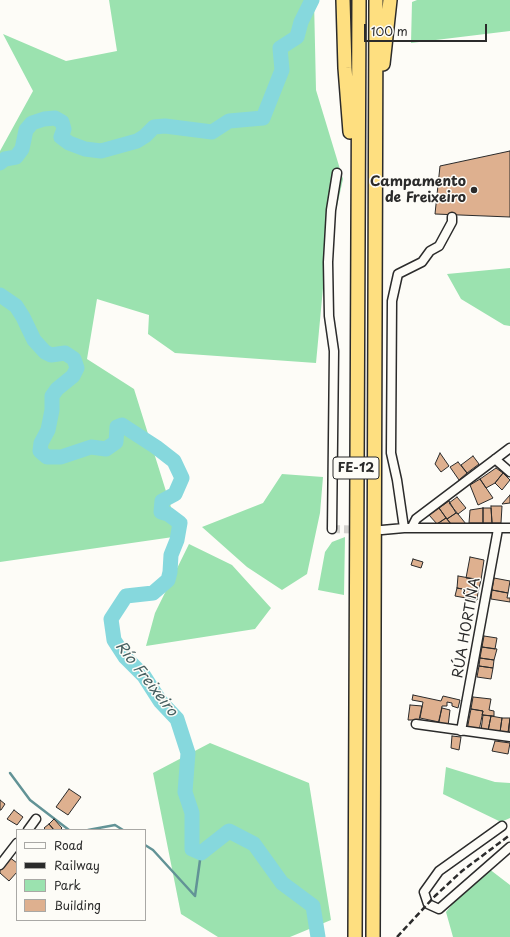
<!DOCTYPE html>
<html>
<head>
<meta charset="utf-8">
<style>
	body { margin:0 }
	#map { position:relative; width:510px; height:937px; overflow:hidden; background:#fdfcf7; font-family:"Playpen Sans",sans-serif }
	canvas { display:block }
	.legend { position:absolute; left:16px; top:829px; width:130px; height:92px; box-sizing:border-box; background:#fdfcf7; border:1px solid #a9a8a5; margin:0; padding:5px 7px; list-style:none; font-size:12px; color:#2b2b2b }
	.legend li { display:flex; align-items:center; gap:8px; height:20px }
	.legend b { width:20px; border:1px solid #a9a8a5 }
	.scale { position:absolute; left:364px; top:24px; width:123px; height:18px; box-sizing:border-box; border:2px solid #2b2b2b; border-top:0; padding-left:5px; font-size:12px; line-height:14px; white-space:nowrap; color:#2b2b2b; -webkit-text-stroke:3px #fdfcf7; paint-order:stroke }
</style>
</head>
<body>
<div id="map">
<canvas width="510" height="937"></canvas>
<ul class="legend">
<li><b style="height:5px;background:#fdfcf7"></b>Road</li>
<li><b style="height:5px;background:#2b2b2b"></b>Railway</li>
<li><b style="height:11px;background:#9be2af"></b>Park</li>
<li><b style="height:11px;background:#deb08f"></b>Building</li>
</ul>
<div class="scale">100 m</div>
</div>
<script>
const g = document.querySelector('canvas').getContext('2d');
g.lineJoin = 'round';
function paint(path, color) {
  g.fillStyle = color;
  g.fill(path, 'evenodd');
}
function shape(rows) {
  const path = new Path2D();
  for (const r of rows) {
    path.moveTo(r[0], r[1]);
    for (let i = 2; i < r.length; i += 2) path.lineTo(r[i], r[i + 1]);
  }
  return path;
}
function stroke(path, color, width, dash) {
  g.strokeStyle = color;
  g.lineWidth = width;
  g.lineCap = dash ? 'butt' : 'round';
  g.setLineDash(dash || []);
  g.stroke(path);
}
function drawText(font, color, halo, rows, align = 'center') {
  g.font = font + ' "Playpen Sans",sans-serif';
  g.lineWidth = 3;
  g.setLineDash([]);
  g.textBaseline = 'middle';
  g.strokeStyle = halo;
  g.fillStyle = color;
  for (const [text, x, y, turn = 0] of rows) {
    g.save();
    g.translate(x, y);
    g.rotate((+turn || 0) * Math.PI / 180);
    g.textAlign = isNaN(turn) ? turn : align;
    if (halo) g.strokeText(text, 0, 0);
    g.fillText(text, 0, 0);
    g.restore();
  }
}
paint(shape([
	[109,0,314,0,316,90,343,179,326,256,316,363,175,353,148,334,149,315,97,299,87,359,134,389,180,536,0,562,0,151,33,91,3,34,66,61,117,51],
	[417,0,510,0,510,31,411,43,412,2],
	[510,268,510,326,504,325,461,299,447,274],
	[282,474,323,477,320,513,307,574,282,590,247,567,202,527,263,503],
	[345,537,344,595,318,590,325,552,332,542],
	[189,544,232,565,271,608,255,629,146,646,155,613],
	[210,743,309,783,331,920,290,937,218,937,181,914,153,773],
	[446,767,495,782,510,783,510,818,501,822,443,794],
	[484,865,510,885,510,937,453,937,446,912]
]), '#9be2af');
stroke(shape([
	[10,773,30,800,69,830],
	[88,830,115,825,123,830],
	[145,845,153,850,195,896,201,853]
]), '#629396', 2.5);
stroke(shape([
	[0,163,5,159,16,157,22,149,26,130,32,123,44,119,55,118,62,122,64,129,61,137,69,143,85,149,101,151,137,141,145,136,154,127,165,126,212,132,229,121,263,118,282,70,280,48,297,37,301,22,312,0],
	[0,295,16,306,23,317,34,340,45,352,51,355,65,353,74,359,77,368,73,376,57,389,52,396,52,410,48,430,41,443,40,451,47,457,61,457,91,447,106,449,116,442,117,427,122,425,156,447,174,461,182,478,175,494,162,501,161,512,168,514,180,523,177,540,171,555,170,572,168,580,153,593,126,596,111,619,114,640,125,657,144,676,160,701,177,719,188,753,185,792,192,813,192,849,201,853,229,831,254,844,282,883,313,906,318,937]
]), '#86d8dd', 15);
const building = shape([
	[510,151,510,217,435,214,440,166,510,151],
	[440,453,449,466,441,472,435,464,440,453],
	[473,456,479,464,467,473,461,465,473,456],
	[458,462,467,473,459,480,450,467,458,462],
	[496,468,503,473,495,483,486,488,480,479,496,468],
	[503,473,510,480,502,490,495,483,503,473],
	[480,479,493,498,478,505,470,485,480,479],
	[510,495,510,503,502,504,510,495],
	[457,497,466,508,458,514,449,503,457,497],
	[449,501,456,513,447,519,439,508,449,501],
	[491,506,502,506,501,523,492,523,491,506],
	[439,508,446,518,437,524,429,515,439,508],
	[483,508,491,508,492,523,483,523,483,508],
	[483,508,483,523,469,523,470,510,483,508],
	[456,513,458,514,466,524,451,524,447,519,456,513],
	[446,518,451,524,437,524,446,518],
	[470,557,484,560,481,580,466,578,470,557],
	[413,559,423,562,421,568,411,565,413,559],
	[458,576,481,580,478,592,457,588,458,576],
	[494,578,510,581,508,593,492,590,494,578],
	[457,588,478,592,477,600,455,596,457,588],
	[492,590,508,593,507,598,510,598,510,602,491,599,492,590],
	[484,636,497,638,495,649,482,647,484,636],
	[482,647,497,649,494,660,480,658,482,647],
	[480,658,494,660,493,668,479,666,480,658],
	[479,666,493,668,491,679,477,677,479,666],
	[413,695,441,701,443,696,460,700,458,708,452,706,452,703,447,702,447,706,442,706,439,722,420,718,423,702,412,700,413,695],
	[473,697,491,699,489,710,494,711,494,716,482,715,483,711,471,709,473,697],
	[410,705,422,706,419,720,408,720,410,705],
	[442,708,450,710,448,726,438,724,442,708],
	[471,709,483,711,479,731,467,730,471,709],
	[483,715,491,716,488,731,481,730,483,715],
	[491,716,502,718,500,732,488,731,491,716],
	[502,718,510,718,508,733,500,732,502,718],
	[510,719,510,734,508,733,510,719],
	[452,736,461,737,459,750,451,748,452,736],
	[495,741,510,743,508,754,492,751,495,741],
	[69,789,81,797,68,815,56,807,69,789],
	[0,800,5,804,1,810,0,810,0,800],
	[14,810,23,817,17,825,7,819,14,810],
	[54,819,62,828,60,830,54,830,49,824,54,819],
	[49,824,54,830,46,830,44,828,49,824],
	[9,857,17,863,17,872,9,881,0,873,0,870,9,857]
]);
paint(building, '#deb08f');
stroke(building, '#2b2b2b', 1);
stroke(shape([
	[332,529,379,530]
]), '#d3d2ce', 8, [8, 4]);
const minor = shape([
	[452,217,452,222,439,246,430,251,422,262,398,274,392,301,391,453,397,480,404,528,510,528],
	[495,459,510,472],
	[412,527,416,519,510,448],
	[332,529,334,351,329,316,328,262,331,210,337,173],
	[382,530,404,528],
	[416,724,510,737],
	[461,731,498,529],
	[502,826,439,871,424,892,428,904,439,909,510,847],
	[28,830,36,819],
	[0,865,17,843]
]);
const trunk = shape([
	[343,0,345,68,350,132],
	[383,64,390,0],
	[355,937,359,0],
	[373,937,376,0]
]);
stroke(minor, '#2b2b2b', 11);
stroke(trunk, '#2b2b2b', 16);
stroke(minor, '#fdfcf7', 8);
stroke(trunk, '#fedf80', 13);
stroke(shape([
	[397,937,435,896,462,871,510,835]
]), '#2b2b2b', 2.5, [6, 3]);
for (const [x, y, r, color] of [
	[474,190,4,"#2b2b2b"]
]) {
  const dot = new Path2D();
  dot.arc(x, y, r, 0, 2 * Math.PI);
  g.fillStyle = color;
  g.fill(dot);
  stroke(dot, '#fdfcf7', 1.5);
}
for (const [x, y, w] of [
	[356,468,46]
]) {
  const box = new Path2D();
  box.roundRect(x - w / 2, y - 11, w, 22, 3);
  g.fillStyle = '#fdfcf7';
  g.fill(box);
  stroke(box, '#2b2b2b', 1);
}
drawText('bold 13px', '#2b2b2b', null, [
	["FE-12",356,468]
]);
drawText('bold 14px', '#2b2b2b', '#fdfcf7', [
	["Campamento",466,182],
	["de Freixeiro",466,198]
], 'right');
drawText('14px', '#2b2b2b', '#fdfcf7', [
	["RÚA HORTIÑA",467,628,-80]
]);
drawText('italic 15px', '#465f60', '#fdfcf7', [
	["Río Freixeiro",146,679,52]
]);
</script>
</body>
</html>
